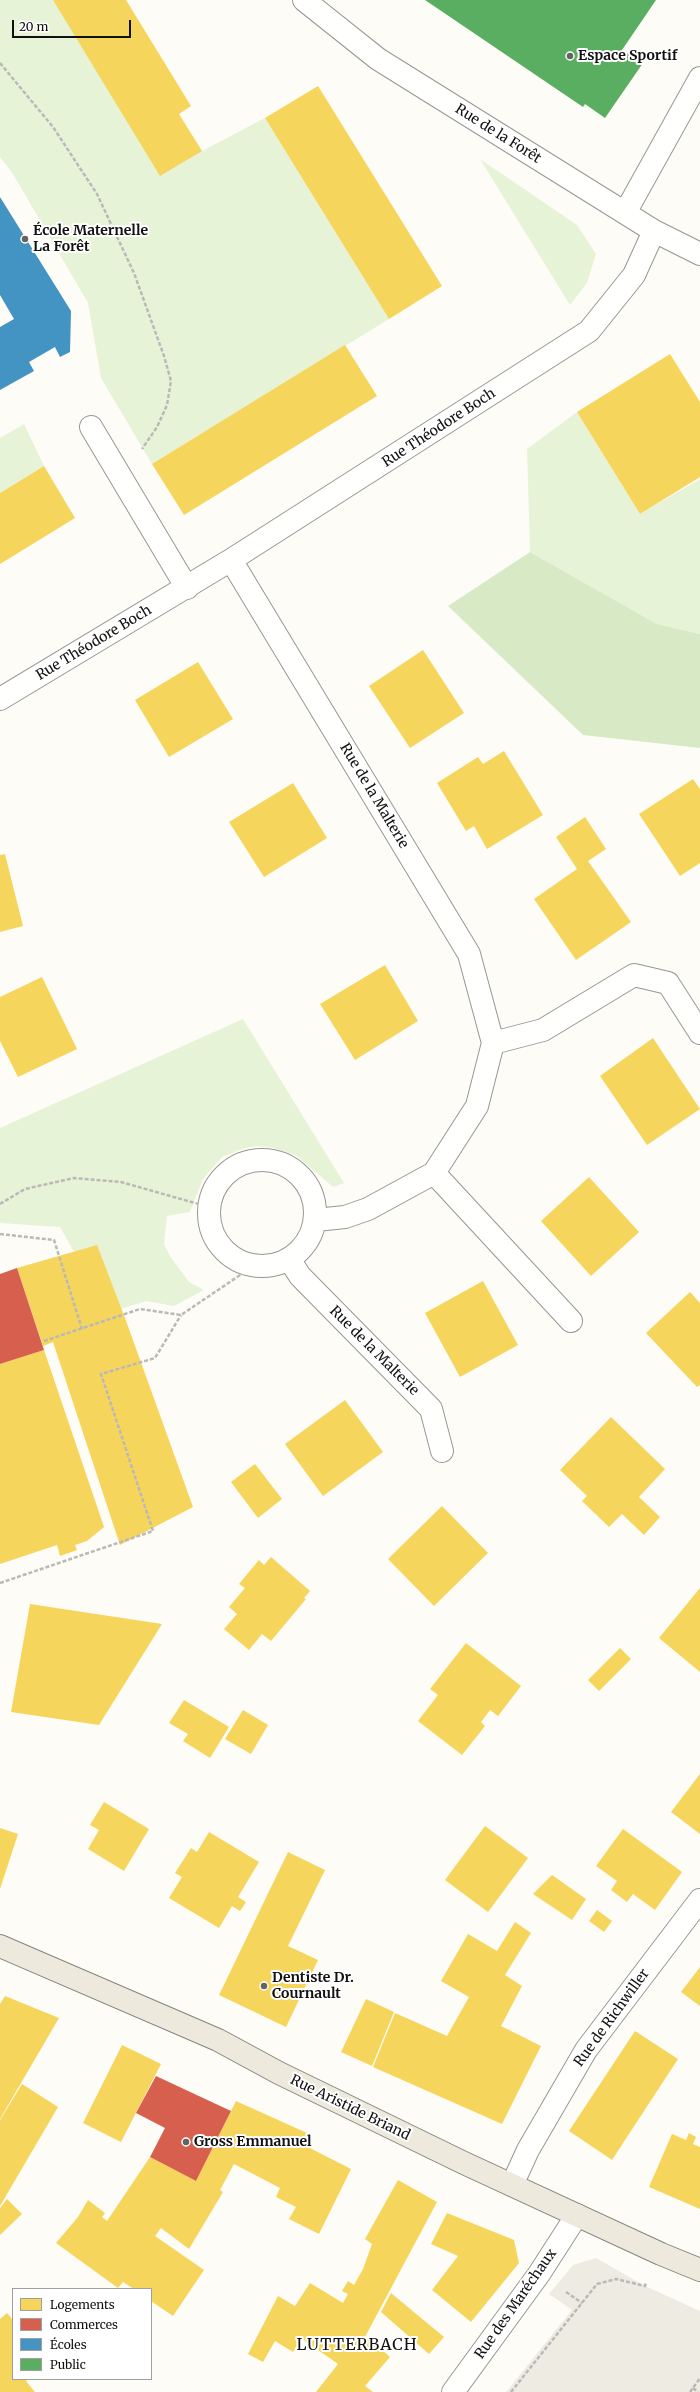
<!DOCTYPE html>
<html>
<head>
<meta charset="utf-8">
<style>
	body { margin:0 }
	#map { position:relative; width:700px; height:2392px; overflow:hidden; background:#fdfcf7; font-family:Merriweather,serif }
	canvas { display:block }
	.legend { position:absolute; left:12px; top:2288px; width:140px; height:92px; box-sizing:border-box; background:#fff; border:1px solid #a0a0a0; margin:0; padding:5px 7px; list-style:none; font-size:12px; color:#111 }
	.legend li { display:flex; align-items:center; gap:8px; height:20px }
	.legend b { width:20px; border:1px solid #a0a0a0 }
	.scale { position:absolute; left:12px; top:20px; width:119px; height:18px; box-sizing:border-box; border:2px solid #111; border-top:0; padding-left:5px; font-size:12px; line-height:14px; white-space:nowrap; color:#111; -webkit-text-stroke:3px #fff; paint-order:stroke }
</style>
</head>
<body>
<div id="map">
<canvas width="700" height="2392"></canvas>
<ul class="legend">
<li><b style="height:11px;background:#f6d55c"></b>Logements</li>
<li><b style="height:11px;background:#d6604d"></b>Commerces</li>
<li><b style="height:11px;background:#4393c3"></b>Écoles</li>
<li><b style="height:11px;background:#5aae61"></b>Public</li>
</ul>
<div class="scale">20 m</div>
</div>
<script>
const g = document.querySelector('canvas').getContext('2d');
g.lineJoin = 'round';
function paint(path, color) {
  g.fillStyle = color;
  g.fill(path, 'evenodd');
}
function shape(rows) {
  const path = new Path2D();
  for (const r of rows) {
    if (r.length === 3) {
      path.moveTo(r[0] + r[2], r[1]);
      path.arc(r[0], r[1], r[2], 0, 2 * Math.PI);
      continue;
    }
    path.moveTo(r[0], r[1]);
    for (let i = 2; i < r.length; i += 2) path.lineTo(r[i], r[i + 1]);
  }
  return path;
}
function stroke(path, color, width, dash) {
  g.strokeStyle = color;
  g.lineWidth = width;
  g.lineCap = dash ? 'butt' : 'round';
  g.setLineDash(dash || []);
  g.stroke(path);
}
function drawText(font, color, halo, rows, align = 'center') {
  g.font = font + ' Merriweather,serif';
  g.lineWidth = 4;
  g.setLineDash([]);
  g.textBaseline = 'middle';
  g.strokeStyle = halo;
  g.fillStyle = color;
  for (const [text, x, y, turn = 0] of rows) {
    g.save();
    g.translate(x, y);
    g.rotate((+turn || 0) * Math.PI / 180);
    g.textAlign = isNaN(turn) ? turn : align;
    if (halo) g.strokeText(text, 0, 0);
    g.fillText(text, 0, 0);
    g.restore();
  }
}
paint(shape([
	[0,0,53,0,202,151,265,118,389,319,152,464,101,378,88,303,13,174,0,157],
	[480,159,577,225,596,254,587,283,570,305],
	[577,412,640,514,700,479,700,634,657,624,530,552,527,449],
	[24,424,44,466,0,493,0,438],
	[243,1019,344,1183,333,1187,297,1156,274,1148,258,1146,245,1148,222,1157,203,1179,190,1212,167,1216,164,1244,170,1256,189,1282,204,1290,174,1306,146,1301,121,1309,74,1252,60,1227,0,1223,0,1128]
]), '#e7f3d7');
paint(shape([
	[530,552,657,624,700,634,700,748,583,735,448,606]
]), '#d8eac5');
paint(shape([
	[596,2258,645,2286,700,2311,700,2392,506,2392,572,2310,549,2294,573,2265]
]), '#edebe2');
paint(shape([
	[53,0,126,0,191,106,179,114,202,151,160,176],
	[318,86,442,286,389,319,265,118],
	[345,345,377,396,184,515,152,464],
	[670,354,700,402,700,477,640,514,577,412],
	[44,466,75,518,0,564,0,493],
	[423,650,464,713,410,748,369,686],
	[198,662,233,719,169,757,135,700],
	[504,751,543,815,487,849,474,826,466,831,437,783,478,757,483,764],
	[693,779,700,789,700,863,680,876,639,814],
	[293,783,327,838,264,877,229,822],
	[585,817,606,849,588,861,631,922,576,960,534,899,577,869,556,837],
	[5,854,23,926,0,932,0,855],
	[385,965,418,1021,355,1060,320,1004],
	[42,977,77,1049,18,1077,0,1041,0,997],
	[653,1038,700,1109,647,1145,600,1076],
	[589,1177,639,1232,591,1276,541,1221],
	[97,1245,125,1318,193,1507,120,1545,53,1342,43,1346,17,1268],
	[483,1281,518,1345,460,1377,425,1313],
	[690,1292,700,1303,700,1385,697,1387,646,1333],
	[44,1350,104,1527,87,1541,75,1545,77,1550,60,1556,57,1545,0,1564,0,1364],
	[345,1400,383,1452,323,1496,285,1444],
	[611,1417,665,1469,639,1497,660,1517,644,1535,622,1514,609,1527,582,1501,587,1496,560,1470],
	[255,1464,282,1499,258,1518,231,1482],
	[442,1506,488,1553,434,1606,388,1559],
	[271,1557,310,1591,304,1598,306,1599,271,1641,262,1634,249,1650,224,1629,237,1614,229,1607,245,1588,239,1584,259,1560,264,1565],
	[700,1588,700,1672,659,1638],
	[30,1604,162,1624,99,1725,11,1712],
	[466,1643,521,1686,498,1716,490,1710,481,1722,485,1726,462,1755,418,1721,438,1695,430,1689],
	[620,1648,631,1659,599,1691,588,1680],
	[184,1700,229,1727,210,1758,183,1741,188,1734,169,1723],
	[243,1710,268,1725,251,1754,225,1739],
	[700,1774,700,1834,671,1812],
	[104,1802,149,1829,124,1871,88,1849,99,1830,90,1825],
	[485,1826,528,1858,488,1912,445,1880],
	[0,1828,18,1834,0,1889],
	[623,1829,682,1872,655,1910,633,1894,627,1902,611,1890,617,1881,596,1866],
	[209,1832,259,1862,238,1897,246,1902,240,1911,232,1906,219,1928,169,1898,182,1877,175,1873,191,1848,197,1852],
	[288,1852,325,1870,288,1946,318,1960,286,2027,219,1995],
	[552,1875,586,1899,572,1920,533,1894],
	[597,1910,612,1921,604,1932,589,1921],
	[515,1922,531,1933,505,1975,522,1986,501,2026,541,2046,502,2124,373,2067,395,2013,447,2036,469,1997,441,1981,468,1934,497,1951],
	[700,1967,700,2006,681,1992],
	[5,1996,59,2018,0,2119,0,2004],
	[366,1999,394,2012,372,2066,341,2052],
	[635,2031,678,2059,612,2160,569,2131],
	[122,2045,161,2064,121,2142,83,2123],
	[22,2084,58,2107,0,2206,0,2120],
	[236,2101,307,2133,302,2144,351,2169,319,2234,289,2219,296,2207,276,2197,280,2188,234,2164,220,2190,223,2192,189,2249,161,2228,155,2236,204,2270,173,2316,151,2301,151,2289,134,2289,123,2282,118,2288,56,2243,78,2217,88,2200,105,2213,102,2217,107,2221,150,2157,196,2181],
	[689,2133,696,2137,693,2144,700,2147,700,2209,649,2187,672,2134,686,2140],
	[398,2180,437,2202,358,2350,360,2351,367,2337,390,2357,365,2386,373,2392,316,2392,338,2364,301,2338,293,2352,275,2341,263,2362,248,2354,278,2296,295,2306,310,2283,343,2303,348,2294,342,2291,348,2281,354,2285,363,2269,372,2244,365,2239],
	[7,2199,22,2214,0,2235,0,2208],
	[447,2213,514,2240,519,2263,471,2322,432,2290,458,2256,431,2244],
	[391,2293,444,2337,429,2354,381,2312],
	[7,2313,13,2320,13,2379,28,2379,26,2381,35,2392,0,2392,0,2319]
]), '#f6d55c');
paint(shape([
	[17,1268,44,1350,0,1364,0,1274],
	[156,2076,231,2111,196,2181,150,2157,165,2128,136,2113]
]), '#d6604d');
paint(shape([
	[0,197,71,311,70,352,60,357,55,347,29,362,34,371,0,390,0,327,14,319,0,295]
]), '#4393c3');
paint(shape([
	[425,0,656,0,622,50,643,63,605,118,585,104,583,107]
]), '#5aae61');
const minor = shape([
	[304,0,378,59,654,231,700,254],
	[625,213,700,78],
	[91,427,187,588],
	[231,560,469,954,493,1043,477,1106,434,1173,368,1209,345,1217,316,1220],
	[0,699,231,560,589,331,634,275,654,231],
	[493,1043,543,1030,634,975,668,983,700,1033],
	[262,1213,53],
	[434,1173,571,1321],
	[289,1259,300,1276,431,1409,442,1451],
	[512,2185,528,2150,586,2050,700,1900],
	[453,2392,539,2274,577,2215]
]);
const major = shape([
	[0,1946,218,2040,279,2073,464,2163,661,2254,700,2270]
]);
stroke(minor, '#979795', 24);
stroke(major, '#858482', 24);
stroke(shape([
	[0,63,53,127,97,194,134,273,164,356,171,381,167,405,157,427,142,449],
	[0,1204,25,1189,74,1178,121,1182,209,1207],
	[0,1234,54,1240,82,1329],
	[44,1341,140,1309,181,1315,255,1265],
	[0,1583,153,1531,101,1374,155,1358,181,1315],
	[566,2292,582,2303],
	[693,2388,698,2392],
	[511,2392,597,2284,616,2279,645,2286,646,2283],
	[690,2392,700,2378]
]), '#b9b9b8', 2.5, [4, 2]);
stroke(minor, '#fffffe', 22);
stroke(major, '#ede9dc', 22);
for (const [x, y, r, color] of [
	[570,56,4,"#646362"],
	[25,239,4,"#646362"],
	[264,1986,4,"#646362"],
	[186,2142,4,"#646362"]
]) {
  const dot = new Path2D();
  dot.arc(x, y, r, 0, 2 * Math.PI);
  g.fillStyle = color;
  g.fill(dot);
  stroke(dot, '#fff', 1.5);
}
drawText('bold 14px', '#111', '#fff', [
	["Espace Sportif",578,56],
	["École Maternelle",33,231],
	["La Forêt",33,247],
	["Dentiste Dr.",272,1978],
	["Cournault",272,1994],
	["Gross Emmanuel",194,2142]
], 'left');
drawText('14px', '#111', '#fff', [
	["Rue de la Forêt",498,134,32],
	["Rue Théodore Boch",439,428,-33],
	["Rue Théodore Boch",94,643,-31],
	["Rue de la Malterie",374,796,59],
	["Rue de la Malterie",374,1351,45],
	["Rue de Richwiller",612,2018,-54],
	["Rue Aristide Briand",350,2108,26],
	["Rue des Maréchaux",516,2304,-55]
]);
g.letterSpacing = '1px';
drawText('16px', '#111', '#fff', [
	["LUTTERBACH",357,2345]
]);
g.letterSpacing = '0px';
</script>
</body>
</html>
